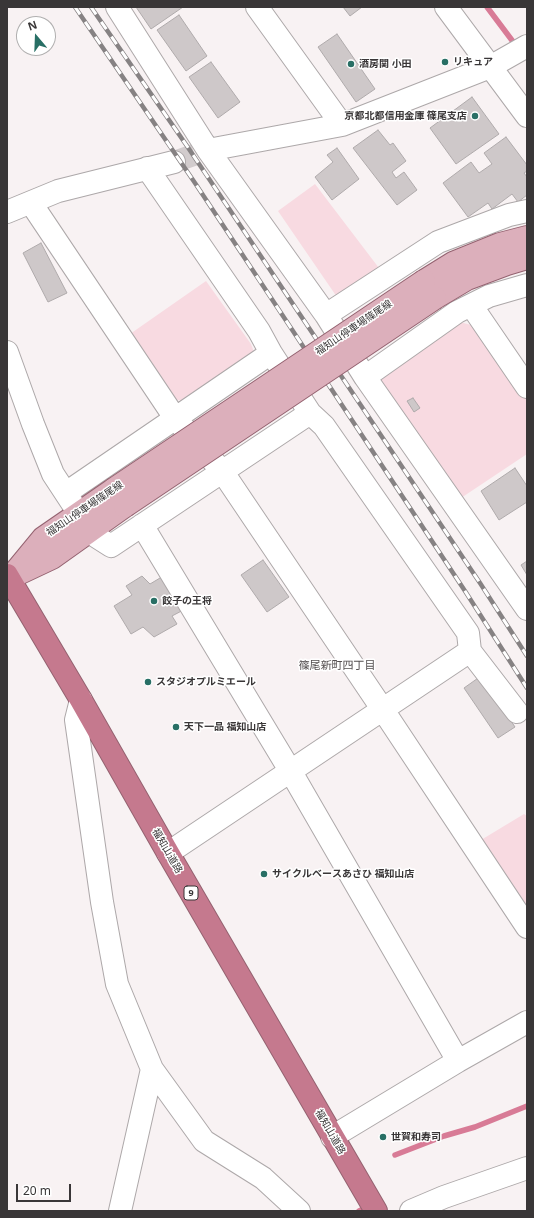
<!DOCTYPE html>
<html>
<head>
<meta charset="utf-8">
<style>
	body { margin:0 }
	#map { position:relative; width:534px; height:1218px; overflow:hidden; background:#f8f2f3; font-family:"Noto Sans",sans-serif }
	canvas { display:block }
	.frame { position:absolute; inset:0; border:8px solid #393637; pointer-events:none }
	.north { position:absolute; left:16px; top:16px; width:40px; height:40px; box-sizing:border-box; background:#fff; border:1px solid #b0afaf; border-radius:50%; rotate:341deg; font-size:11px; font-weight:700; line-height:16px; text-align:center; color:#393637 }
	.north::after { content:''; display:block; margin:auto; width:14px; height:18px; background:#286f65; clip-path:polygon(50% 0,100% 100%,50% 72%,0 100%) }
	.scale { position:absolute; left:16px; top:1184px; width:55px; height:18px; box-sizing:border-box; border:2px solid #393637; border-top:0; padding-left:5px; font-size:12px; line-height:14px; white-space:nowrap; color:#393637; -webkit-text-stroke:3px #fff; paint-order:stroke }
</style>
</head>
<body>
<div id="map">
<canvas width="534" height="1218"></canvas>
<div class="frame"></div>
<div class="north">N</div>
<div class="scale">20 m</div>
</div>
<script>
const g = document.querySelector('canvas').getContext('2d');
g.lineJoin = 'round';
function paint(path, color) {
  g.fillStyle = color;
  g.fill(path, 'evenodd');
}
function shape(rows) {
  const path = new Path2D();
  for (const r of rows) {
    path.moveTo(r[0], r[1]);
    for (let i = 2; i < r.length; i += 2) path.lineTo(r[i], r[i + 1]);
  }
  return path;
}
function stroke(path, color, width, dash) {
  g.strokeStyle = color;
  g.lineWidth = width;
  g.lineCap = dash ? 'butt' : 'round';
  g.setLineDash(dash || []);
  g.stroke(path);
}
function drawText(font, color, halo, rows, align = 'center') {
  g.font = font + ' "Noto Sans","Noto Sans JP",sans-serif';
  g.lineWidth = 3;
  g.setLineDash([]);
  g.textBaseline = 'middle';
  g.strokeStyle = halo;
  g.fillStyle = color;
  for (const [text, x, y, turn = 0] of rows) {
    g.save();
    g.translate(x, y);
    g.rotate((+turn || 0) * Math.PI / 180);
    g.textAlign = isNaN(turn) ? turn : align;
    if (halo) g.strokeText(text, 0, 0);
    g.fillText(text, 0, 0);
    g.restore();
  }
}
paint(shape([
	[315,184,382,272,339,300,278,211],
	[206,281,251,344,255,355,188,402,173,399,130,334],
	[460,322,478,327,527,399,527,454,461,498,380,386,383,373],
	[524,814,527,816,527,908,481,840]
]), '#f8dae1');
stroke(shape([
	[487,7,517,47],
	[395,1155,444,1136,475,1127,527,1106],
	[359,1211,361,1210]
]), '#d87b96', 5.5);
const building = shape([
	[136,7,183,7,151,29,136,7],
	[343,7,362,7,350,16,343,7],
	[179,15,207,56,186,71,157,30,179,15],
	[337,34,375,89,356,102,318,47,337,34],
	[211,62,240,102,218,118,189,77,211,62],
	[472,97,499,134,456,164,430,128,472,97],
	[378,130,390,145,393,143,406,161,392,172,396,178,404,172,417,190,397,205,353,148,378,130],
	[506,137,527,165,527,171,524,173,527,177,527,195,518,202,512,194,492,209,488,203,468,217,443,183,471,162,479,173,492,164,484,153,506,137],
	[337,148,359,179,332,200,315,177,333,162,327,155,337,148],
	[41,243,67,293,48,302,23,253,41,243],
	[413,398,420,408,414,412,407,401,413,398],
	[515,468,527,486,527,502,499,520,481,491,515,468],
	[263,560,289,597,267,612,241,575,263,560],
	[527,561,527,575,521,565,527,561],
	[170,572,189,607,172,616,177,624,154,637,143,627,131,634,114,606,132,595,126,586,142,576,150,584,170,572],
	[481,676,515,727,498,738,464,688,481,676]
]);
paint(building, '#cec8c9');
stroke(building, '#afaaab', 1);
stroke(shape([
	[174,162,208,150]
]), '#d2cccd', 22, [22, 11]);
const minor = shape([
	[117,7,208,150,326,315,365,377,527,609],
	[257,7,342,125],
	[446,7,527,116],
	[208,150,342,125,490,67,527,46],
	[147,168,259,331,271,353,310,413,324,426,468,633,470,651,168,853],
	[31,203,175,418,222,471,383,710,527,927],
	[7,212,58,191,174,162],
	[471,305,527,387],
	[326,315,438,242,509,215,527,211],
	[7,352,33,424,53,474,74,506],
	[365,377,457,312,489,296,527,285],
	[66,493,271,353],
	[142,525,291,772,458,1061],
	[89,532,111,546,310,413],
	[470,651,517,712],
	[81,700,76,720,102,902,117,984,152,1069,204,1141,263,1178,299,1211],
	[332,1137,458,1061,527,1022],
	[120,1211,152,1069],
	[411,1211,444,1197,527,1168]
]);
const major = shape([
	[424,281,453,263,500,244,527,237],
	[435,298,467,279,507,264,527,258],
	[16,575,52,558,125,506],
	[10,578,43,538,114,489]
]);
const highway = shape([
	[7,575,81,700,168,853,376,1211]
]);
stroke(minor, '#ada8a9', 24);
stroke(major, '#946270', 24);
stroke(highway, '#946270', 24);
stroke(minor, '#fff', 22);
stroke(major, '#dcafbb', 22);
stroke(highway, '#c5798e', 22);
const rail = shape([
	[75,7,195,183,465,591,527,688],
	[91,7,187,146,480,583,527,656]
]);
stroke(rail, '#868283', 4.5);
stroke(rail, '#fff', 3, [9]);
const majorBridge = shape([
	[114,489,424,281],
	[125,506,435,298]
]);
stroke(majorBridge, '#946270', 24, []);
stroke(majorBridge, '#dcafbb', 22);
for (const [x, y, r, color] of [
	[445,62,4,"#286f65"],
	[351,64,4,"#286f65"],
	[475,116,4,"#286f65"],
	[154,601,4,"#286f65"],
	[148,682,4,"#286f65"],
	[176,727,4,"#286f65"],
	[264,874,4,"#286f65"],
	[383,1137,4,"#286f65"]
]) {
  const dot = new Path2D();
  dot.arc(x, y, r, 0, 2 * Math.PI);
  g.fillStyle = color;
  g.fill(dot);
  stroke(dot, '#fff', 1.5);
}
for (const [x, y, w] of [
	[191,893,14]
]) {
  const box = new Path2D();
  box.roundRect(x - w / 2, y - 7, w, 14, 3);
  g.fillStyle = '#fff';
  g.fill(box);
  stroke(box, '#393637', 1);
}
drawText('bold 9px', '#393637', null, [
	["9",191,893]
]);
drawText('bold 10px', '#393637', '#fff', [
	["リキュア",453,62],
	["酒房関 小田",359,64],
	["京都北都信用金庫 篠尾支店",467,116,"right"],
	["餃子の王将",162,601],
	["スタジオプルミエール",156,682],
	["天下一品 福知山店",184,727],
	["サイクルベースあさひ 福知山店",272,874],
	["世賀和寿司",391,1137]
], 'left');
drawText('10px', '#393637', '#fff', [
	["福知山停車場篠尾線",354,328,-34],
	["福知山停車場篠尾線",85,509,-34],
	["福知山道路",167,851,60],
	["福知山道路",330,1132,60]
]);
drawText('11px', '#544f50', '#fff', [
	["篠尾新町四丁目",337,666]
]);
</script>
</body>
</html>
